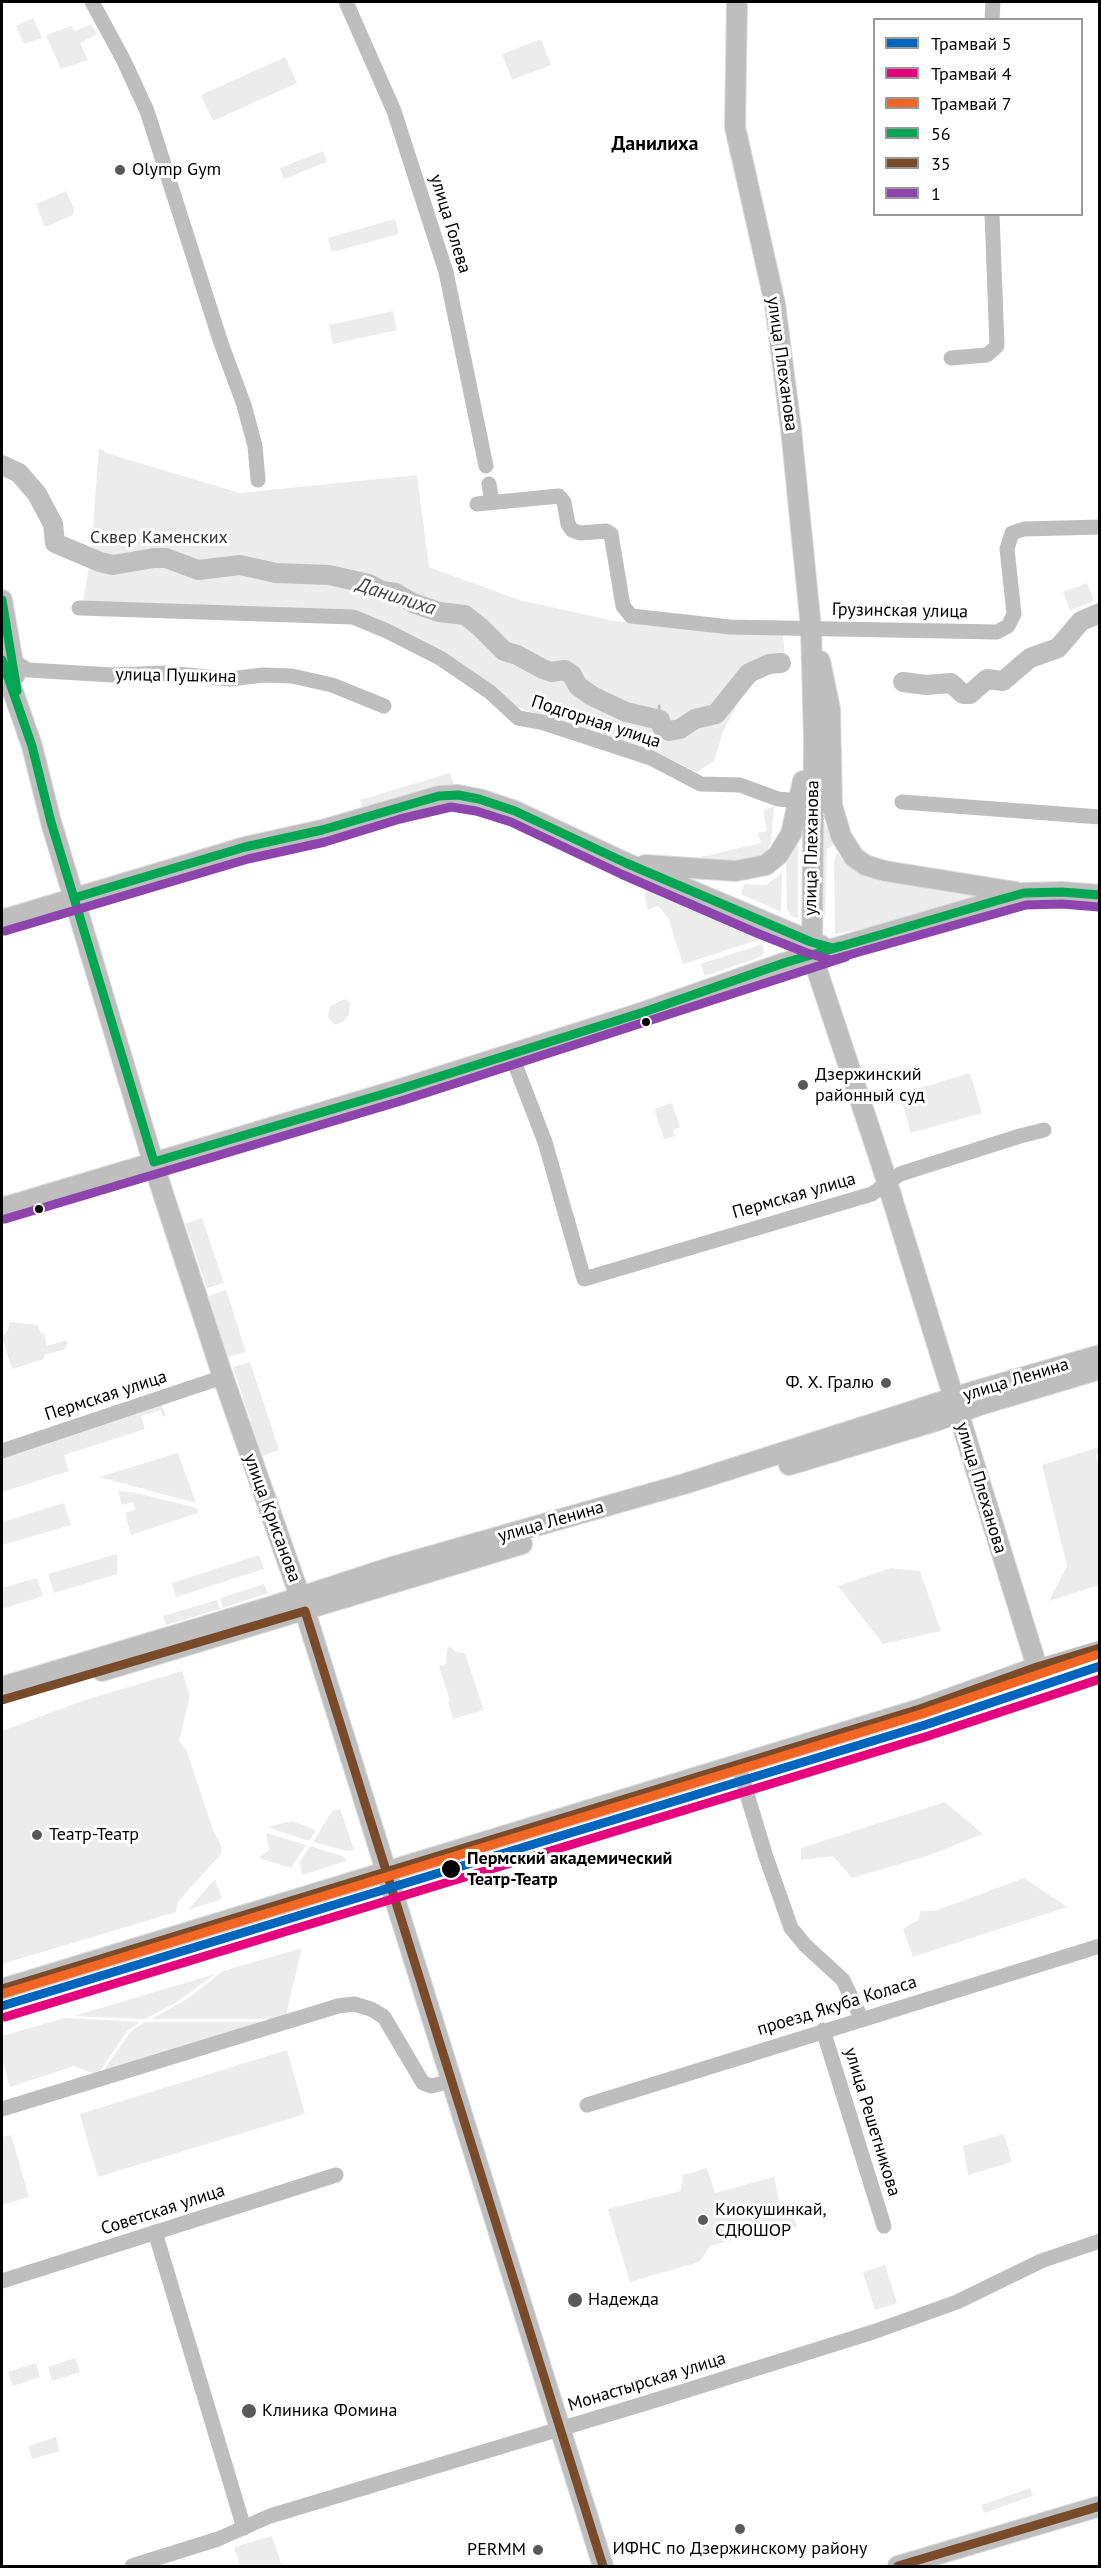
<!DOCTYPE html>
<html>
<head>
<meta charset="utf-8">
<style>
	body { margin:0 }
	#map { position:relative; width:1101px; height:2568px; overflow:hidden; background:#fff; font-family:"PT Sans",sans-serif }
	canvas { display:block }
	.frame { position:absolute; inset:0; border:3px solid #000; pointer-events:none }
	.legend { position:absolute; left:873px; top:18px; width:210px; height:198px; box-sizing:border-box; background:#fff; border:2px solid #999; margin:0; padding:8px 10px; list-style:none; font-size:18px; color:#000 }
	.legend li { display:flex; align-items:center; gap:12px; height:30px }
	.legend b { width:30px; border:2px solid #999 }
</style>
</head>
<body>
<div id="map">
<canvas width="1101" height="2568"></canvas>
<div class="frame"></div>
<ul class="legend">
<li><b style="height:8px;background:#0065bd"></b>Трамвай 5</li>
<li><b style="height:8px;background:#e5007d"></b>Трамвай 4</li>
<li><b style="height:8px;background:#f26522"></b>Трамвай 7</li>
<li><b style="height:8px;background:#00a651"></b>56</li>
<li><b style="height:8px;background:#7a4b2a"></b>35</li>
<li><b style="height:8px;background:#8e44ad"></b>1</li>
</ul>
</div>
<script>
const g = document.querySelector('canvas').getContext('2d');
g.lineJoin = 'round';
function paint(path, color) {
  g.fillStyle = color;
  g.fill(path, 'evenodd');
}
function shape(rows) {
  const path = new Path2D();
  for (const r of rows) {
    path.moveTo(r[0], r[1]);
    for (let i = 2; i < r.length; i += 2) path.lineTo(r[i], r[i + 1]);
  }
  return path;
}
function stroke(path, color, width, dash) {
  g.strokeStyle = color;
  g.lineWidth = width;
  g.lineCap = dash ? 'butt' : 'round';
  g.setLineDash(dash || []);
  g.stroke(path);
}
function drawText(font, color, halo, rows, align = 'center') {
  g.font = font + ' "PT Sans",sans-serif';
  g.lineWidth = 6;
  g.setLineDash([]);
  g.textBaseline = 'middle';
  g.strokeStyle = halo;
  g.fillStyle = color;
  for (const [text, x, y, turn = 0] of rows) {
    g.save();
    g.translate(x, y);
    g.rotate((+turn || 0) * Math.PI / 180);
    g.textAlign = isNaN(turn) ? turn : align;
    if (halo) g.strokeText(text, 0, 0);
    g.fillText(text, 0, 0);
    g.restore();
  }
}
paint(shape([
	[33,18,42,38,24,44,16,26],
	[91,24,97,34,80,43,88,60,61,69,46,35,71,26,75,31],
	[541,39,551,65,512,80,502,54],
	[285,57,297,83,213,121,201,95],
	[323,151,327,162,284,179,280,168],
	[66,191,74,209,73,215,45,227,36,204],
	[395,219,399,234,332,252,328,238],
	[393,311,397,330,333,344,329,325],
	[99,448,109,454,240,493,417,475,429,567,519,600,615,621,652,626,783,632,785,660,765,663,748,682,723,732,714,761,697,772,672,760,508,704,353,613,83,603,91,553],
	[1087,583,1094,601,1070,610,1063,592],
	[450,773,454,785,433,787,363,808,360,800],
	[774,806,771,844,763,856,744,862,701,859,701,857,761,843,758,833,767,831,763,811],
	[823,818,833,845,827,849,825,917,824,915],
	[798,841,798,918,791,916,787,909,786,858],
	[837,853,848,866,858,872,990,891,872,927,835,934,834,861],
	[782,873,781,912,741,894,744,884,766,885],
	[646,883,767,937,683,964,668,918,658,906,648,910,645,898],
	[763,944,764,953,760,957,705,976,700,964],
	[345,999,350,1003,349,1015,343,1022,334,1025,328,1017,330,1006],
	[970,1073,982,1113,911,1133,900,1094],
	[672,1103,680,1127,673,1130,675,1136,664,1139,654,1109],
	[202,1218,224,1283,207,1288,185,1224],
	[226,1290,246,1352,228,1357,208,1296],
	[10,1322,38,1325,41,1334,44,1333,47,1346,68,1340,66,1349,44,1355,44,1359,12,1369,2,1337,8,1330],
	[250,1362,279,1450,262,1456,233,1367],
	[161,1402,166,1416,163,1417,160,1410,141,1416,145,1429,64,1455,69,1471,2,1492,2,1453],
	[1099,1447,1099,1454,1096,1455,1100,1467,1099,1585,1049,1601,1067,1566,1042,1465],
	[178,1453,196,1503,99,1477],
	[118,1491,132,1492,197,1508,198,1513,131,1535,125,1513,135,1510,132,1502,122,1505],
	[64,1503,71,1525,2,1545,2,1522],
	[117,1554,117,1574,54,1593,48,1574],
	[259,1555,264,1569,176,1597,172,1583],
	[891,1568,920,1571,941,1631,883,1644,838,1586],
	[37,1578,43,1596,2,1609,2,1588],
	[264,1584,268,1593,223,1608,220,1598],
	[217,1600,220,1609,166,1625,163,1616],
	[450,1646,454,1651,465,1654,484,1710,453,1719,448,1703,450,1701,439,1666,446,1664,447,1649],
	[182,1671,190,1696,179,1741,187,1751,213,1830,222,1848,220,1855,178,1902,176,1912,2,1964,2,1731,82,1701],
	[945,1802,983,1834,927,1856,852,1878,833,1856,801,1860,801,1848],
	[340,1809,354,1850,346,1851,313,1842,332,1811],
	[292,1821,316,1830,309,1841,267,1827],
	[266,1833,306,1845,291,1868,259,1858,269,1850],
	[310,1846,345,1857,346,1861,303,1875,299,1863],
	[1024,1878,1067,1907,913,1957,903,1929,918,1920,921,1911,935,1911],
	[215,1879,222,1899,188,1910],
	[302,1948,285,2019,151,2019,187,1999,223,1971],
	[215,1974,177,2002,145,2019,74,2016],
	[65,2018,140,2022,128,2030,97,2075,74,2066,10,2087,2,2059,2,2036],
	[145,2022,272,2022,101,2074,131,2031],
	[287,2050,305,2114,98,2177,80,2114],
	[1004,2134,1012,2162,968,2175,963,2146],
	[11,2135,29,2197,2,2205,2,2137],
	[707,2168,715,2193,774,2177,782,2213,792,2211,797,2227,774,2235,764,2231,710,2246,699,2262,630,2282,608,2209,681,2191,683,2175],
	[885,2265,897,2303,875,2310,863,2272],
	[75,2358,80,2372,52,2381,48,2367],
	[36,2363,40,2377,13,2386,8,2372],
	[56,2437,60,2451,32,2459,28,2446],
	[1030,2488,1033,2496,984,2513,981,2505],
	[272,2536,282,2566,240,2566,234,2547]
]), '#ececec');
stroke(shape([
	[659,706,660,720]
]), '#bfbfbf', 3);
stroke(shape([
	[2,465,19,473,37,494,53,524,55,543,100,562,113,565,154,558,166,558,198,570,240,565,276,573,329,575,369,584,382,591,396,593,413,603,439,612,465,615,480,627,504,651,517,655,543,669,551,672,565,670,572,675,578,686,592,696,626,712,660,720,662,727,669,731,680,729,695,719,716,714,749,673,769,664,781,663],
	[903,682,926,685,951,683,963,694,970,694,987,679,1003,681,1030,658,1058,648,1081,621,1100,613]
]), '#bfbfbf', 20);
const major = shape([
	[2,600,15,675],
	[2,660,32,746,51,822,158,1178,223,1377,305,1611,603,2566],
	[820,661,830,709,832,805,841,836,854,857,865,865,885,871,1016,892],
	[645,865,736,871,766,865,778,855,791,834,803,781],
	[2,920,245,847,322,830,439,796,458,795,479,799,515,811,626,863,822,946],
	[2,1208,397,1090,644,1012,784,963,999,900,1024,893,1062,892,1100,895],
	[789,1465,936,1421,980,1405,1100,1369],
	[102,1671,522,1544],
	[2,1687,276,1605,392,1567,684,1484,975,1391,1100,1355],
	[2,1989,920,1709,1037,1667,882,1166,812,955,814,741,811,628,791,429,775,304,735,127,737,2],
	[898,2566,1100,2506]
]);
stroke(major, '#dbdbdb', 22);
stroke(shape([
	[92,2,123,59,147,111,221,343,244,405,255,446,258,480],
	[346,2,394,111,446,272,486,466],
	[992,20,993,2],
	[951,358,987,355,997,346,992,214],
	[489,484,492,502],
	[477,504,559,496,564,502,568,524,572,530,580,533,606,531,611,534,623,606,631,616,730,627,997,632,1008,626,1014,614,1007,549,1012,533,1024,529,1100,527],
	[79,608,353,617,387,631,440,658,490,692,518,718,541,722,651,758,701,784,740,785,778,799,800,801],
	[13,661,28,670,113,675,166,673,230,679,263,675,292,676,332,685,384,706],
	[902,802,1100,817],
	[511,1054,545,1142,584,1279,872,1194,900,1174,1020,1136,1044,1130],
	[2,1451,223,1377],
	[1037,1667,1100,1648],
	[738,1764,765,1854,791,1928,805,1945,843,1980,861,2018],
	[823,2030,884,2226],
	[587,2105,1100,1946],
	[2,2109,338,2006,354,2004,371,2009,384,2017,423,2083,431,2086,452,2081],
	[155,2232,244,2528],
	[2,2281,336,2175],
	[132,2566,218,2539,270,2516,643,2404,873,2332,957,2302,1041,2261,1100,2241]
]), '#bebebe', 15);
stroke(major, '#bebebe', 20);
stroke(shape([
	[2,600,17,691],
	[2,660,32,746,51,822,154,1162,397,1090,644,1012,784,963,999,900,1024,893,1062,892,1100,895],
	[74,898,245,847,322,830,439,796,458,795,479,799,515,811,626,863,811,942,833,948,840,946]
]), '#00a651', 9);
stroke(shape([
	[2,1700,305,1611,603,2566],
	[2,1989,920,1709,1037,1667,1100,1648],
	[898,2566,1100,2506]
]), '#7a4b2a', 9);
stroke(shape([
	[5,931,248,859,325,842,400,819,451,807,476,811,511,822,621,874,759,934,807,953,831,960,1026,905,1062,904,1099,907],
	[5,1219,401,1101,846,957]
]), '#8e44ad', 9);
stroke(shape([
	[2,2006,925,1725,1100,1666]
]), '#0065bd', 9);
stroke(shape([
	[5,2017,928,1736,1100,1679]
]), '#e5007d', 9);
stroke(shape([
	[2,1994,921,1714,1096,1655]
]), '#f26522', 9);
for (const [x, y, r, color] of [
	[120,170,6,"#595959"],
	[646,1022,5,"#000"],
	[803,1085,6,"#595959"],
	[39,1209,5,"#000"],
	[886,1383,6,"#595959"],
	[37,1835,6,"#595959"],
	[451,1869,10,"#000"],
	[703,2220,6,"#595959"],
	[575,2300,8,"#595959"],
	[249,2411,8,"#595959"],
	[740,2529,6,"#595959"],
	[538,2550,6,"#595959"]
]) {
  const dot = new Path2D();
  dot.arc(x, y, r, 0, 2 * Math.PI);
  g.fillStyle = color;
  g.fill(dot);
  stroke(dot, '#fff', 2);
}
drawText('18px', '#000', '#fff', [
	["Olymp Gym",132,170],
	["Дзержинский",815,1075],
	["районный суд",815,1096],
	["Ф. Х. Гралю",874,1383,"right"],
	["Театр-Театр",49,1835],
	["Киокушинкай,",715,2210],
	["СДЮШОР",715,2231],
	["Надежда",588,2300],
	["Клиника Фомина",262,2411],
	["ИФНС по Дзержинскому району",740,2549,"center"],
	["PERMM",526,2550,"right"]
], 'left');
drawText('18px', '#000', '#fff', [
	["улица Голева",450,224,73],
	["улица Плеханова",782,364,82],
	["Грузинская улица",900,611,1],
	["улица Пушкина",176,676,1],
	["Подгорная улица",596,722,18],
	["улица Плеханова",812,848,-89],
	["Пермская улица",794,1196,-16],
	["улица Ленина",1016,1380,-17],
	["Пермская улица",106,1396,-18],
	["улица Плеханова",981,1488,73],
	["улица Крисанова",272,1518,70],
	["улица Ленина",551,1522,-16],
	["проезд Якуба Коласа",837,2006,-17],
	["улица Решетникова",872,2122,73],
	["Советская улица",163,2210,-18],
	["Монастырская улица",647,2382,-17]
]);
drawText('18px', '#333', '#fff', [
	["Сквер Каменских",159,538]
]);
drawText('bold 18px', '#000', '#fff', [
	["Пермский академический",467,1859],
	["Театр-Театр",467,1880]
], 'left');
drawText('bold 20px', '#000', '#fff', [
	["Данилиха",655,144]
]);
drawText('italic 20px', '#444', '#fff', [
	["Данилиха",396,597,18]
]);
</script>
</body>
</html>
